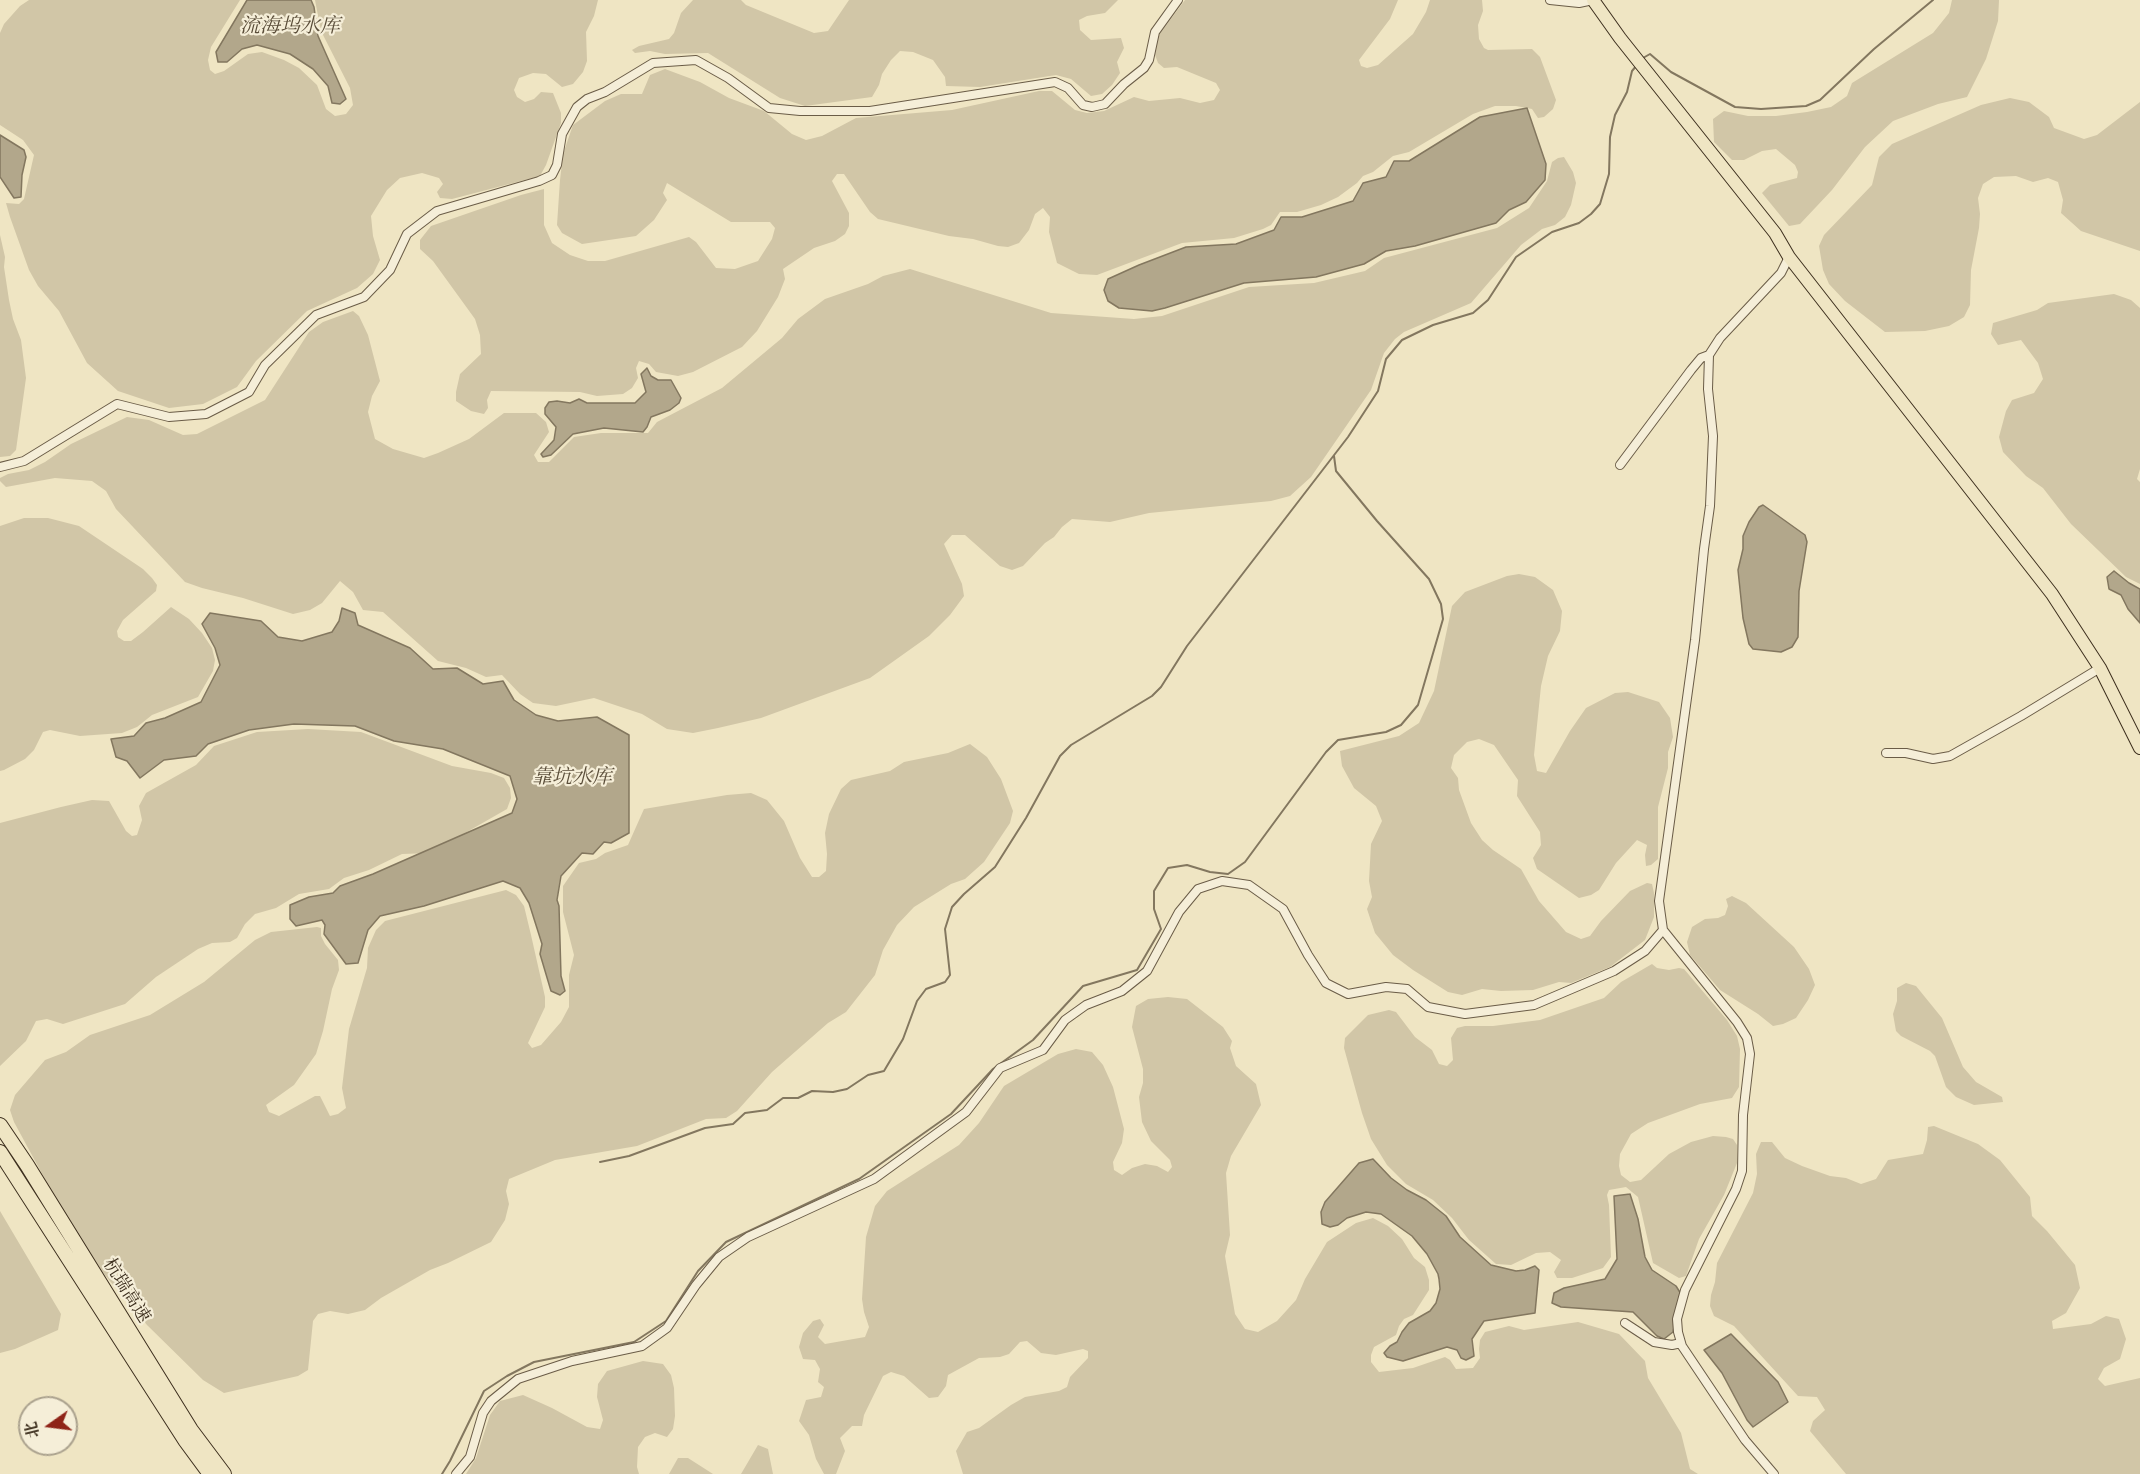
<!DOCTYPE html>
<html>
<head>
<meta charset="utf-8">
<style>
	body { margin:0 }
	#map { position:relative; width:2140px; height:1474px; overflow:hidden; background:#efe5c3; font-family:Alegreya,"Noto Serif SC",serif }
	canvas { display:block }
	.north { position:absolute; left:18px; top:1396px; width:60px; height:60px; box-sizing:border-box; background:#f5eed8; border:2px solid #aba28e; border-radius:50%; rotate:256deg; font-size:16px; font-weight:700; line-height:24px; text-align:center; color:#3d2f1e }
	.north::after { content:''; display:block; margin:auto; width:21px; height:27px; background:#8f2418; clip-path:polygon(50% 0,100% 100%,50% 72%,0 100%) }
</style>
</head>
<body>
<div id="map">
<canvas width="2140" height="1474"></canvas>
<div class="north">北</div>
</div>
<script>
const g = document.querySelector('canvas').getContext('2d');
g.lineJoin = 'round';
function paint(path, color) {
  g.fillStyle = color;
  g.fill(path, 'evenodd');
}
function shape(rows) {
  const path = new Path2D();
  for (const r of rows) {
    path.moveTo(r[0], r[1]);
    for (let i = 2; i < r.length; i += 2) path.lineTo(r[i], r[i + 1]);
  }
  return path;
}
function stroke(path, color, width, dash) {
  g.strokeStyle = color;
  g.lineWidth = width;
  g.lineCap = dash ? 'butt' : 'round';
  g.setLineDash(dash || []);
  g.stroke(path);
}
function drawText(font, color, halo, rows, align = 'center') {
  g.font = font + ' Alegreya,"Noto Serif SC",serif';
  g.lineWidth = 4.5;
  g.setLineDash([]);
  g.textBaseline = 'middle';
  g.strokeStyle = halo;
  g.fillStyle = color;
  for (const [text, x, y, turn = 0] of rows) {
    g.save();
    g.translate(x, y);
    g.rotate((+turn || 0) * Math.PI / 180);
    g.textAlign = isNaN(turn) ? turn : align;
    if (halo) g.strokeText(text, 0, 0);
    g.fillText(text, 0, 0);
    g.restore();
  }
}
paint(shape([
	[29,0,240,0,211,47,208,60,210,70,215,74,224,71,248,54,262,52,284,60,299,68,317,85,326,109,335,116,346,114,353,105,350,88,321,31,315,0,598,0,594,16,586,32,587,61,583,72,573,84,562,87,546,74,533,73,519,78,514,90,517,97,525,102,534,99,541,92,553,93,561,113,561,123,546,165,540,176,452,199,440,198,437,192,443,184,439,178,422,173,400,178,387,190,371,216,373,236,380,260,373,274,357,288,307,311,256,361,237,387,203,404,169,408,118,391,87,363,59,311,38,286,29,270,10,217,6,203,19,204,24,199,34,155,23,140,0,125,0,33,4,24,20,6],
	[693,0,741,0,746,5,814,33,828,31,849,0,1118,0,1105,13,1087,16,1079,20,1080,30,1091,40,1121,38,1124,48,1117,62,1120,73,1112,85,1102,94,1091,96,1071,79,1056,75,980,87,946,86,945,77,933,60,913,52,900,51,891,60,882,74,879,85,872,97,805,106,780,98,708,53,665,54,650,51,635,53,632,50,639,46,669,39,674,33,681,13],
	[1185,0,1398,0,1390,19,1359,60,1361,66,1367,68,1378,65,1413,34,1426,12,1430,0,1482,0,1483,11,1478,25,1479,39,1484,48,1488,50,1532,49,1540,57,1556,100,1553,109,1544,117,1538,118,1532,109,1516,106,1495,106,1473,114,1409,152,1393,156,1373,172,1363,176,1357,183,1338,197,1321,205,1297,212,1280,212,1271,225,1263,229,1234,238,1182,243,1097,275,1079,274,1057,263,1049,232,1050,217,1043,208,1035,214,1029,230,1019,243,1008,247,998,246,973,239,949,236,878,219,870,212,844,174,837,174,832,181,849,213,849,226,845,234,835,241,814,248,783,269,785,279,778,297,757,331,742,347,693,372,678,376,656,372,649,364,639,361,636,368,638,378,632,388,623,394,597,396,580,392,491,391,487,400,488,408,484,414,471,411,456,401,456,392,460,374,481,354,480,335,475,319,433,261,420,249,420,240,431,226,521,195,544,189,544,225,552,243,570,255,588,261,605,261,689,237,696,242,716,268,735,269,758,261,772,239,775,228,770,222,731,222,667,183,663,193,667,200,654,220,636,236,582,244,562,233,557,225,560,180,563,154,573,125,605,101,621,94,642,94,650,75,665,69,700,82,729,98,764,111,792,134,806,140,822,136,856,118,952,110,1039,91,1052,91,1075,110,1087,113,1104,111,1134,97,1149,101,1180,98,1200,103,1214,100,1220,90,1216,83,1177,67,1164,68,1158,63,1154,52,1158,36],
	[1952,0,1999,0,1998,21,1986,59,1967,97,1938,104,1893,121,1865,147,1832,190,1800,224,1789,226,1762,193,1770,185,1797,178,1798,172,1795,165,1776,149,1762,151,1744,160,1732,160,1714,142,1713,119,1724,111,1748,116,1776,116,1807,112,1831,107,1847,96,1852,83,1933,33,1949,13],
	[2010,98,2029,102,2049,117,2054,128,2084,139,2097,135,2140,102,2140,251,2081,231,2061,213,2063,200,2058,182,2048,178,2033,182,2016,176,1994,177,1983,184,1978,198,1980,214,1979,228,1971,270,1970,305,1964,317,1949,326,1925,331,1885,332,1845,301,1829,284,1823,270,1819,246,1824,235,1872,185,1879,157,1892,144,1981,105],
	[1564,157,1573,172,1576,183,1571,205,1565,217,1555,225,1542,229,1521,245,1471,303,1404,332,1395,339,1384,353,1371,390,1311,477,1290,496,1271,501,1149,513,1110,522,1072,519,1062,527,1054,537,1045,543,1023,566,1012,570,1000,566,965,535,952,535,944,544,962,584,964,596,950,615,929,636,870,678,761,718,718,728,693,733,667,729,642,714,594,698,556,706,533,703,520,694,502,675,486,677,466,668,438,661,383,612,363,610,353,592,340,581,322,603,310,610,293,614,243,598,202,588,185,582,116,509,106,491,92,481,55,478,6,487,0,481,0,478,8,474,29,470,45,462,71,444,127,417,149,420,183,435,197,434,265,400,309,332,323,322,353,311,359,316,368,335,380,381,372,396,368,412,375,439,393,449,424,458,438,453,469,439,504,413,536,413,546,422,549,432,534,455,538,462,549,462,574,437,601,433,648,433,657,422,722,388,782,338,798,319,825,299,868,284,883,276,910,269,1051,313,1134,319,1162,316,1249,287,1314,283,1365,271,1384,258,1497,228,1529,208,1547,181,1552,162,1558,158],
	[0,235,5,257,4,267,9,300,13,319,21,340,26,378,16,450,10,456,0,457],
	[2114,294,2131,300,2140,308,2140,469,2137,479,2140,482,2140,584,2126,577,2071,524,2043,488,2026,476,2003,452,1999,437,2006,411,2012,400,2034,393,2043,379,2038,363,2021,340,1998,345,1991,334,1993,323,2037,310,2048,303],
	[24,518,48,518,79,526,143,569,152,578,157,585,156,591,123,620,117,631,118,637,124,641,131,641,143,632,171,607,189,619,202,633,212,648,215,660,213,671,198,697,152,715,137,727,122,733,80,736,50,730,43,732,34,750,25,759,4,770,0,771,0,526],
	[1519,574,1535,577,1553,590,1562,611,1560,631,1548,656,1541,686,1534,755,1537,771,1546,773,1570,731,1586,708,1615,693,1628,692,1659,702,1670,718,1673,737,1668,752,1668,768,1658,807,1658,859,1651,865,1646,866,1645,855,1647,845,1637,840,1616,863,1599,890,1591,895,1579,898,1537,869,1533,858,1541,845,1540,832,1517,796,1518,780,1494,745,1479,739,1467,742,1454,755,1451,768,1458,778,1459,790,1471,823,1482,840,1493,850,1521,869,1539,901,1566,932,1581,939,1590,936,1601,921,1630,891,1647,883,1652,884,1654,893,1654,917,1645,940,1610,967,1571,983,1559,982,1533,990,1501,991,1482,989,1462,995,1448,992,1413,970,1393,955,1375,933,1367,909,1372,897,1369,881,1371,844,1382,821,1376,806,1354,788,1342,766,1340,751,1399,736,1419,723,1434,691,1452,606,1465,592,1507,576],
	[308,729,361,732,452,766,491,773,504,778,510,788,511,798,507,809,430,853,402,854,369,870,344,878,329,889,299,894,276,908,255,914,245,924,237,938,230,942,212,943,198,949,156,977,125,1004,63,1024,47,1019,36,1021,26,1041,0,1066,0,823,61,807,92,800,109,801,126,831,132,836,137,835,142,820,139,806,146,793,196,765,214,746,257,732],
	[970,744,987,757,1001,779,1013,811,1010,823,984,862,965,879,951,884,914,907,897,925,883,950,875,975,846,1012,828,1023,772,1072,737,1111,726,1118,706,1119,637,1146,555,1160,509,1179,506,1191,509,1204,505,1220,491,1242,448,1263,430,1270,381,1298,365,1310,348,1314,330,1311,318,1314,313,1321,308,1370,298,1376,224,1393,203,1380,147,1325,104,1274,60,1207,14,1122,10,1110,15,1095,45,1060,66,1052,90,1035,150,1015,204,982,255,940,271,932,317,927,321,928,321,936,325,944,338,960,339,970,332,989,323,1031,316,1054,294,1085,266,1105,269,1112,279,1116,315,1096,320,1096,330,1116,338,1114,346,1108,342,1088,349,1029,367,968,368,948,376,930,385,921,506,890,516,895,524,906,531,935,545,997,545,1007,528,1043,532,1048,541,1045,561,1022,569,1007,569,975,574,955,563,912,563,886,579,863,596,859,605,853,628,845,644,809,727,795,751,793,767,800,784,821,800,858,812,877,819,877,826,871,827,854,825,833,829,814,841,789,851,780,890,771,904,762,948,753],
	[1732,896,1746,903,1794,947,1809,969,1815,985,1808,1000,1796,1018,1783,1024,1773,1026,1758,1014,1720,990,1690,955,1687,942,1692,927,1705,919,1718,918,1725,915,1728,906,1726,899],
	[1652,964,1657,968,1669,970,1679,968,1684,969,1727,1020,1737,1036,1740,1049,1739,1087,1732,1098,1700,1104,1648,1123,1631,1134,1620,1154,1619,1166,1621,1175,1630,1182,1641,1180,1669,1154,1691,1142,1713,1136,1726,1137,1733,1139,1737,1145,1737,1163,1724,1195,1699,1239,1686,1276,1679,1278,1653,1263,1638,1197,1626,1187,1609,1190,1607,1195,1609,1205,1611,1257,1603,1268,1572,1278,1557,1278,1554,1272,1561,1260,1550,1252,1536,1253,1511,1265,1496,1264,1469,1240,1452,1218,1433,1200,1406,1184,1387,1165,1371,1139,1362,1113,1344,1048,1345,1038,1368,1015,1389,1010,1396,1012,1415,1037,1432,1050,1439,1064,1447,1066,1453,1060,1451,1038,1457,1028,1465,1026,1493,1026,1540,1020,1604,998,1621,982],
	[1906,983,1916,986,1942,1018,1963,1067,1976,1082,2002,1097,2003,1102,1974,1105,1956,1097,1946,1087,1935,1056,1930,1051,1901,1036,1896,1031,1893,1014,1897,1001,1897,988],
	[1168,997,1187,999,1223,1027,1232,1041,1230,1048,1236,1066,1256,1084,1261,1105,1231,1156,1226,1173,1230,1235,1225,1256,1235,1314,1245,1329,1258,1332,1277,1321,1296,1300,1305,1279,1327,1242,1356,1223,1373,1218,1388,1226,1402,1239,1414,1258,1425,1267,1429,1280,1429,1290,1413,1315,1404,1319,1399,1326,1396,1335,1374,1347,1371,1355,1371,1362,1379,1372,1413,1368,1445,1357,1450,1360,1456,1369,1473,1368,1480,1358,1479,1349,1480,1340,1485,1332,1509,1326,1524,1330,1578,1322,1602,1329,1619,1334,1645,1361,1648,1378,1681,1433,1690,1469,1698,1474,963,1474,956,1451,967,1432,979,1428,1011,1405,1025,1397,1059,1391,1067,1387,1070,1377,1088,1358,1088,1351,1083,1349,1056,1355,1041,1353,1027,1341,1020,1342,1009,1354,1000,1357,979,1358,948,1375,946,1386,938,1397,929,1398,904,1376,891,1372,883,1376,864,1415,862,1426,852,1426,840,1438,845,1451,836,1474,824,1474,816,1459,809,1435,799,1421,806,1400,821,1397,824,1387,818,1382,820,1369,815,1360,803,1359,799,1347,803,1333,813,1321,820,1319,824,1325,818,1337,825,1344,865,1337,869,1327,864,1312,862,1299,866,1237,875,1206,887,1191,959,1145,979,1123,1004,1086,1058,1054,1076,1049,1092,1052,1103,1065,1113,1087,1124,1129,1122,1143,1113,1162,1114,1170,1122,1175,1132,1168,1145,1164,1157,1166,1168,1172,1172,1167,1170,1160,1151,1141,1142,1122,1139,1097,1143,1083,1143,1069,1132,1027,1136,1006,1148,999],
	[1934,1126,1978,1144,2000,1160,2030,1197,2032,1216,2047,1231,2075,1265,2080,1288,2066,1313,2052,1321,2053,1329,2091,1324,2106,1316,2119,1319,2126,1339,2120,1359,2104,1368,2098,1379,2105,1386,2140,1378,2140,1474,1846,1474,1810,1431,1813,1421,1825,1410,1817,1397,1798,1396,1734,1326,1714,1316,1710,1306,1711,1295,1715,1282,1717,1263,1753,1193,1757,1174,1756,1154,1761,1142,1772,1142,1785,1158,1802,1166,1830,1176,1846,1178,1861,1184,1876,1179,1888,1160,1923,1154,1927,1140,1928,1127],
	[0,1211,61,1314,58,1330,15,1349,0,1353],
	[643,1361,663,1364,671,1375,674,1388,675,1416,673,1429,667,1437,655,1433,645,1437,638,1447,637,1467,639,1474,466,1474,476,1458,490,1415,500,1401,523,1395,552,1408,587,1427,600,1429,603,1420,597,1397,598,1384,607,1371],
	[758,1445,768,1449,773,1474,741,1474],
	[678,1458,688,1458,713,1474,669,1474]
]), '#d1c6a7');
const water = shape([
	[247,0,311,0,314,7,318,36,346,99,340,104,332,103,328,86,313,69,290,54,257,45,242,49,227,62,218,62,216,52,247,0],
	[1527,108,1546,164,1545,180,1526,202,1509,210,1496,223,1415,246,1386,251,1364,264,1316,277,1244,283,1165,308,1152,311,1119,308,1108,301,1104,290,1108,279,1139,265,1186,247,1236,244,1274,230,1281,217,1302,217,1353,201,1363,183,1386,177,1394,161,1409,161,1480,117,1527,108],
	[0,135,24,150,26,157,22,175,21,197,14,198,0,177,0,135],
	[647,368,651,376,658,380,671,380,681,398,679,403,670,410,651,417,647,427,643,432,604,428,573,434,551,455,543,457,541,454,554,440,556,427,545,414,545,408,549,402,557,401,570,403,579,399,587,403,635,403,646,392,641,374,647,368],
	[1763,505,1805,535,1807,542,1799,591,1798,637,1792,647,1781,652,1753,649,1749,644,1743,618,1738,570,1743,549,1743,536,1749,522,1759,507,1763,505],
	[2114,571,2129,583,2140,589,2140,623,2128,609,2121,595,2109,589,2107,577,2114,571],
	[342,608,355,613,358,625,410,648,433,669,457,668,483,684,503,681,514,700,536,715,558,721,597,717,629,735,629,833,611,843,604,842,593,854,582,853,561,876,557,900,559,906,561,976,565,991,560,995,551,991,540,954,542,944,529,903,520,888,503,881,424,906,380,916,368,930,358,963,346,964,324,934,325,925,322,920,296,926,290,919,290,905,309,897,333,893,340,886,373,874,512,813,517,799,510,776,443,749,394,741,355,726,294,724,249,730,208,744,196,756,164,760,140,778,127,761,116,757,111,739,134,736,146,723,165,718,201,702,220,665,215,648,202,624,210,613,261,621,278,637,302,641,332,632,339,621,342,608],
	[1373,1159,1391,1178,1407,1190,1426,1200,1446,1216,1460,1237,1491,1265,1516,1271,1525,1270,1535,1266,1539,1270,1535,1313,1484,1321,1472,1339,1474,1356,1466,1360,1461,1358,1457,1350,1447,1347,1403,1361,1387,1357,1384,1353,1390,1346,1397,1342,1402,1332,1409,1323,1430,1311,1436,1303,1440,1289,1439,1279,1438,1274,1427,1254,1412,1236,1381,1214,1366,1212,1347,1218,1338,1225,1330,1227,1322,1224,1321,1212,1325,1202,1359,1163,1373,1159],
	[1630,1194,1638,1219,1645,1257,1652,1270,1676,1286,1681,1294,1673,1332,1664,1339,1657,1336,1633,1312,1561,1307,1552,1303,1554,1293,1564,1288,1605,1279,1617,1259,1614,1196,1630,1194],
	[1731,1334,1778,1382,1788,1402,1753,1427,1747,1420,1722,1373,1704,1350,1731,1334]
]);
paint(water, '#b2a78b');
stroke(water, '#83775f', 1.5);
stroke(shape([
	[1643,58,1650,54,1671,72,1735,107,1761,109,1806,106,1820,100,1874,49,1933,0],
	[600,1162,629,1156,705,1128,733,1124,745,1113,767,1110,783,1098,798,1098,812,1091,833,1092,847,1089,868,1075,884,1071,903,1039,917,1001,926,989,945,982,950,975,945,929,952,907,964,894,995,867,1026,818,1060,756,1071,745,1152,696,1161,687,1187,646,1348,437,1378,391,1386,359,1402,340,1433,325,1473,313,1488,300,1516,257,1552,232,1579,223,1591,214,1600,204,1609,174,1610,137,1615,115,1627,92,1632,71,1637,65],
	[442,1474,450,1461,484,1391,507,1376,534,1362,634,1342,666,1321,698,1271,726,1242,859,1179,951,1114,993,1069,1033,1040,1083,986,1137,970,1161,929,1154,909,1154,891,1168,868,1187,865,1210,872,1228,874,1245,862,1326,752,1338,740,1386,732,1401,725,1418,705,1443,619,1441,604,1429,579,1377,521,1336,471,1334,456]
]), '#83775f', 2);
const street = shape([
	[1550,0,1579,3,1593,0],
	[1620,465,1691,370,1701,358,1709,355],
	[0,467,24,461,117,404,169,417,206,414,249,392,265,365,316,315,364,297,390,270,407,234,437,211,539,181,552,175,557,165,562,134,577,107,587,99,605,92,653,63,696,60,728,78,769,108,800,111,870,111,1055,82,1068,88,1083,105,1092,107,1105,104,1124,84,1144,68,1149,60,1155,32,1178,0],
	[1886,753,1906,753,1933,759,1950,756,2021,716,2100,668],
	[1625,1323,1654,1342,1672,1345,1681,1343],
	[456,1474,470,1457,483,1413,491,1401,518,1379,572,1361,642,1346,667,1328,696,1285,719,1257,748,1237,874,1179,966,1112,1000,1068,1043,1050,1065,1020,1086,1005,1122,991,1147,971,1179,912,1198,889,1222,881,1249,885,1283,909,1308,955,1326,983,1348,994,1386,987,1407,989,1428,1007,1465,1014,1534,1005,1614,971,1645,951,1663,930],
	[1774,1474,1745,1440,1682,1346,1678,1332,1677,1319,1685,1290,1736,1189,1742,1171,1743,1115,1750,1054,1747,1038,1737,1022,1663,930,1659,901,1695,640,1704,549,1710,506,1713,436,1708,389,1709,355,1720,338,1781,273,1789,257]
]);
const primary = shape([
	[1593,0,1620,38,1775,233,1789,257,2052,594,2100,668,2140,748]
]);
const highway = shape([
	[0,1125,27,1165,191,1430,224,1474],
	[0,1152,185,1440,210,1474]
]);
stroke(street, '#6a5c47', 10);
stroke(primary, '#3d2f1e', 14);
stroke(highway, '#3d2f1e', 16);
stroke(street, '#f5eed8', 8);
stroke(primary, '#efe5c3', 12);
stroke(highway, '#efe5c3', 14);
drawText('18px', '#3d2f1e', '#f5eed8', [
	["杭瑞高速",126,1291,58]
]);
drawText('italic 20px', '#5a4d39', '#f5eed8', [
	["流海坞水库",290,27],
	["靠坑水库",572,778]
]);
</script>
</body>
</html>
